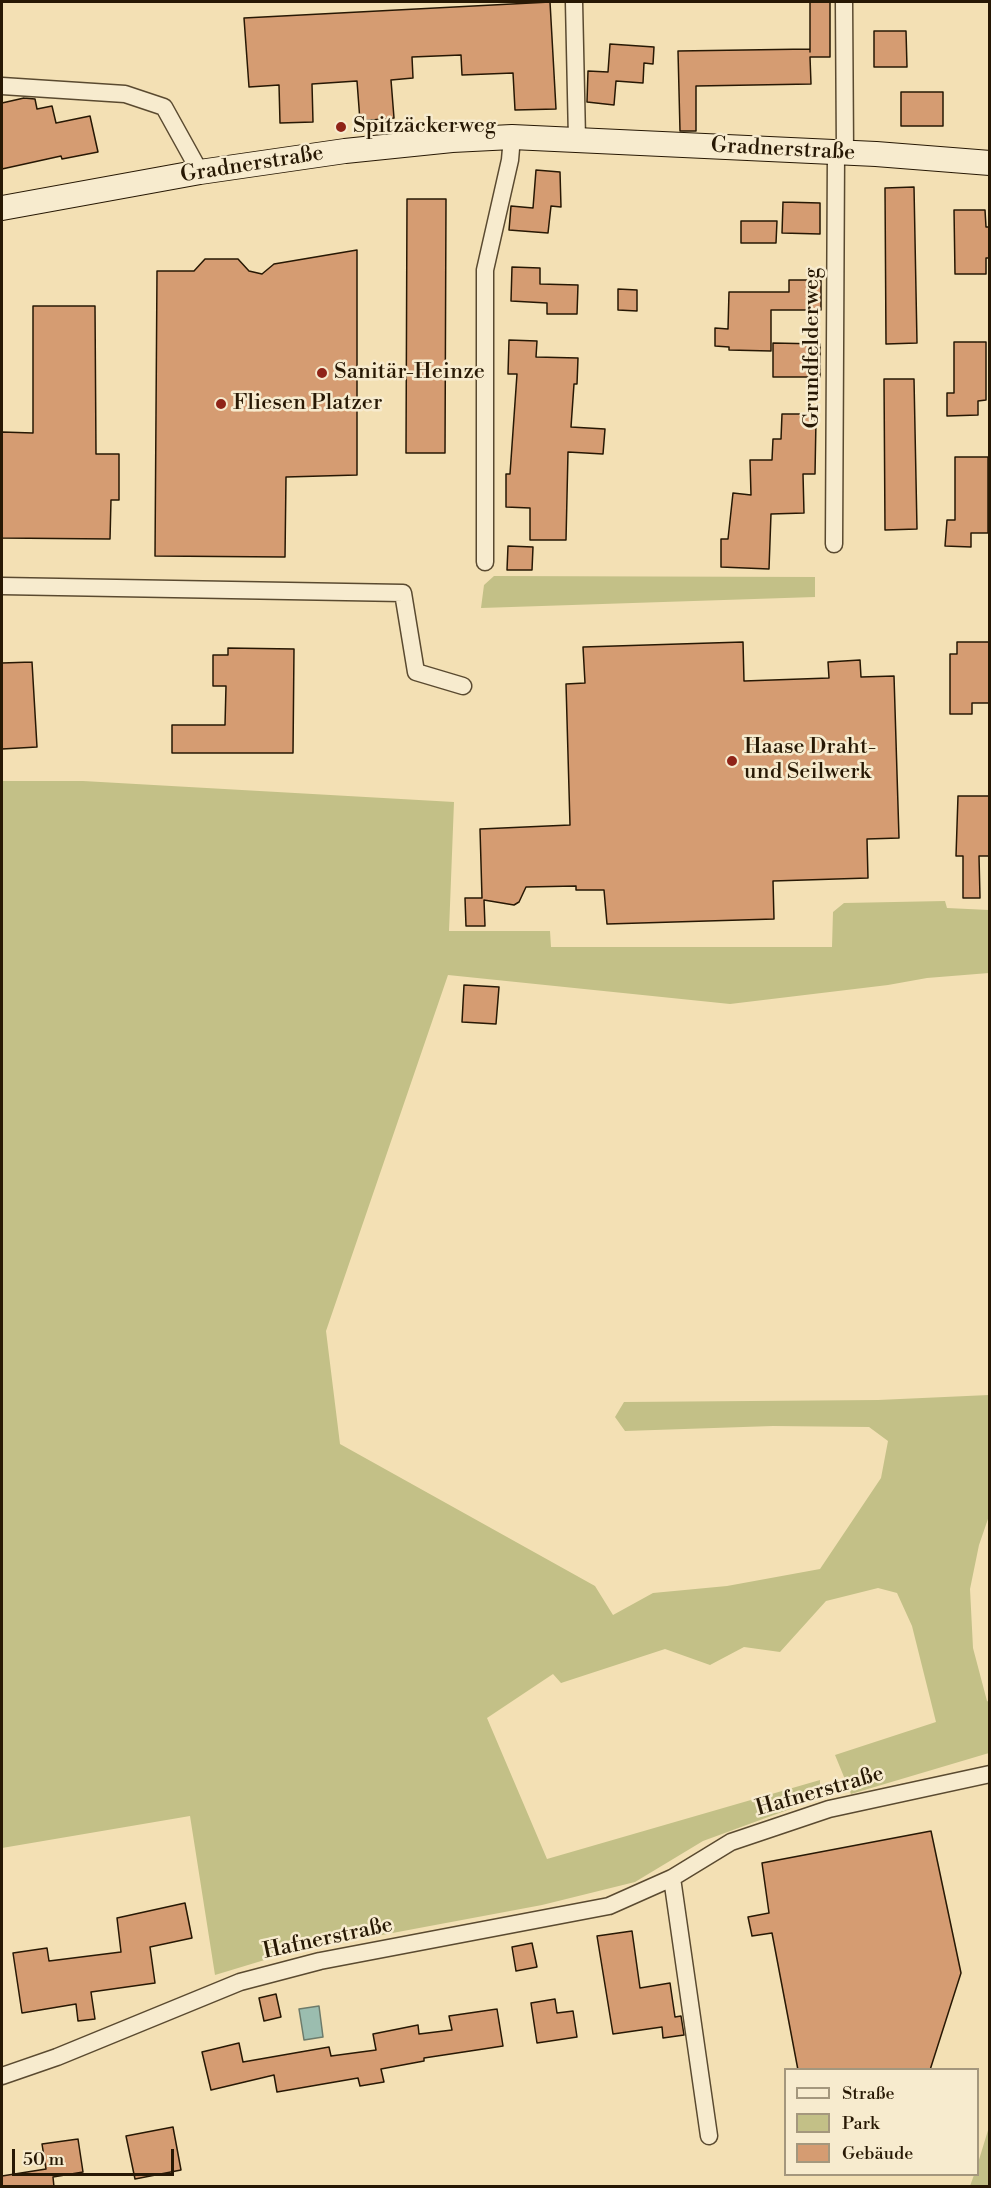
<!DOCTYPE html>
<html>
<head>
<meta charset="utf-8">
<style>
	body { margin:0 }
	#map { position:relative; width:991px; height:2188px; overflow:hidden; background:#f3e0b4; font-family:"Libre Bodoni",serif }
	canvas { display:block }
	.frame { position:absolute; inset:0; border:3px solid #271804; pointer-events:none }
	.legend { position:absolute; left:784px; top:2068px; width:195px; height:108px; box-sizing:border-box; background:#f7ebce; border:2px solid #a4977d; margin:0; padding:8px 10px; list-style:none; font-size:18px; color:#271804 }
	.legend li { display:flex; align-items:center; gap:12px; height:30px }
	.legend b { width:30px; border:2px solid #a4977d }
	.scale { position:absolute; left:12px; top:2149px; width:162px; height:27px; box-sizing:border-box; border:3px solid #271804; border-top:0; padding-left:8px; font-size:18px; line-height:21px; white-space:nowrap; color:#271804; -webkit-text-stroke:4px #f7ebce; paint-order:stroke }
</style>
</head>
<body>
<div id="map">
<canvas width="991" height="2188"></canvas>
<div class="frame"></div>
<ul class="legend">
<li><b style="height:8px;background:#f7ebce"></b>Straße</li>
<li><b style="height:16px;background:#c3c087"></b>Park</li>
<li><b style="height:16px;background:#d59c72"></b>Gebäude</li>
</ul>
<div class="scale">50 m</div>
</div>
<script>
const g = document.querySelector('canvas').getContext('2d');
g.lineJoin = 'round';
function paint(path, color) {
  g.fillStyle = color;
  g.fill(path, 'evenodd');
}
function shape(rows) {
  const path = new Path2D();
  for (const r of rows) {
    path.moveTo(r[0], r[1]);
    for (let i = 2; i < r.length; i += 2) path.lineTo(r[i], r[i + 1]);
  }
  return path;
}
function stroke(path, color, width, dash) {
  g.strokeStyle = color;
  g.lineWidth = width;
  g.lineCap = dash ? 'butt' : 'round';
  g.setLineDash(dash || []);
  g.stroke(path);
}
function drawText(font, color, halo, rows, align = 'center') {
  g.font = font + ' "Libre Bodoni",serif';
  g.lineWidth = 5;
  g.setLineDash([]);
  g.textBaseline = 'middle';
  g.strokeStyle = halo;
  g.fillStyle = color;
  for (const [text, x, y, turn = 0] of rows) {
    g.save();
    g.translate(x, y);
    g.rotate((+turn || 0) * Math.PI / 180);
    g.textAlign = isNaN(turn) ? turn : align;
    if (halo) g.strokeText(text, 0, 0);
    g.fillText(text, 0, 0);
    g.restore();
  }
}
paint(shape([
	[494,576,815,577,815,597,481,608,484,585],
	[2,781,83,781,454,802,449,931,550,931,551,947,832,947,833,912,844,903,945,901,947,908,989,910,989,973,927,978,888,985,730,1004,448,975,326,1331,340,1444,595,1586,613,1615,653,1593,727,1586,820,1569,881,1478,888,1441,869,1427,773,1426,625,1431,615,1417,624,1402,878,1400,989,1395,989,1516,979,1545,970,1589,973,1648,987,1701,989,1702,989,1753,851,1794,835,1755,936,1722,912,1626,897,1593,878,1588,826,1601,780,1652,744,1647,710,1665,665,1649,561,1683,553,1674,487,1718,547,1859,820,1780,820,1798,703,1841,635,1882,542,1905,291,1952,215,1975,190,1816,2,1848],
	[989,2127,989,2186,970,2186,974,2175,978,2174,978,2163]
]), '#c3c087');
const water = shape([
	[319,2006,323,2037,304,2040,299,2009,319,2006]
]);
paint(water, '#9bbdaf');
stroke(water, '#6d7b6b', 1.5);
const building = shape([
	[550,2,556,109,515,110,513,73,462,75,461,55,412,57,413,78,391,80,394,118,360,121,357,81,312,84,313,122,280,123,279,85,249,87,244,18,550,2],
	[810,2,830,2,830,57,810,57,811,84,696,86,696,131,680,131,678,51,810,49,810,52,810,2],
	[874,31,906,31,907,67,874,67,874,31],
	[610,44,654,47,653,64,644,63,643,83,616,81,614,105,587,102,588,71,608,72,610,44],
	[901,92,943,92,943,126,901,126,901,92],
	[24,98,35,99,37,109,52,106,56,123,90,116,98,152,62,159,61,156,2,169,2,103,24,98],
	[536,170,560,172,561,207,551,206,548,233,509,230,511,206,533,208,536,170],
	[914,187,917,343,886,344,885,188,914,187],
	[407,199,446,199,445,453,406,453,407,199],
	[783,202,820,203,820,234,782,233,783,202],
	[954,210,985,210,986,227,990,227,990,258,986,258,986,274,955,274,954,210],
	[741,221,777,221,776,243,741,243,741,221],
	[357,250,357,475,286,477,285,557,155,556,157,271,194,271,205,259,238,259,249,271,262,274,274,264,357,250],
	[512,267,540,268,540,284,578,285,577,314,547,314,547,303,511,301,512,267],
	[789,280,821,280,821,310,771,310,771,351,729,350,729,347,715,346,715,328,728,329,729,292,789,292,789,280],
	[618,289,637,290,637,311,618,310,618,289],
	[33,306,95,306,96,454,119,454,119,500,111,500,110,539,2,538,2,432,33,433,33,306],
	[509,340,537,341,536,357,578,358,577,384,574,384,571,427,605,429,603,454,568,452,566,540,530,540,530,508,506,507,506,474,510,474,517,374,508,374,509,340],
	[954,342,986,342,986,400,978,401,978,415,947,416,947,393,954,393,954,342],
	[773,343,820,344,820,377,773,377,773,343],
	[884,379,914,379,917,529,885,530,884,379],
	[782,414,810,414,810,420,816,420,815,474,803,474,804,513,771,514,769,569,721,567,721,539,728,539,733,493,751,495,750,460,772,460,773,439,781,439,782,414],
	[955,457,988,457,988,533,971,533,971,547,945,546,947,520,955,520,955,457],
	[508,546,533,547,532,570,507,570,508,546],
	[743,642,744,681,829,678,828,662,860,660,861,677,894,676,899,838,867,839,868,878,773,881,774,919,607,924,604,890,576,890,576,886,526,887,519,902,514,905,484,900,485,926,466,926,465,898,482,898,480,829,570,825,566,684,585,683,583,647,743,642],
	[957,642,990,642,990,703,972,703,972,714,950,714,950,654,957,654,957,642],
	[228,648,294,649,293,753,172,753,172,725,225,725,226,686,213,686,213,655,228,655,228,648],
	[32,662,37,747,2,749,2,663,32,662],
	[958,796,990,796,989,856,979,856,980,898,963,898,963,856,956,856,958,796],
	[464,985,499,987,496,1024,462,1022,464,985],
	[931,1831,961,1973,930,2070,798,2070,772,1933,752,1936,748,1917,769,1913,762,1863,931,1831],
	[185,1903,192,1938,150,1947,155,1983,91,1992,95,2019,78,2021,76,2004,22,2013,13,1953,47,1948,49,1961,121,1952,117,1918,185,1903],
	[632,1931,640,1988,670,1983,675,2017,681,2016,684,2035,663,2038,662,2027,613,2034,597,1936,632,1931],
	[532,1943,537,1967,516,1971,512,1947,532,1943],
	[276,1994,281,2017,264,2021,259,1998,276,1994],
	[555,1999,557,2013,573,2011,577,2037,537,2043,531,2003,555,1999],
	[497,2009,503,2046,424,2058,424,2061,381,2069,384,2082,360,2086,358,2078,277,2092,274,2075,211,2090,202,2052,239,2043,243,2062,329,2047,331,2056,376,2050,373,2034,418,2025,419,2034,452,2030,449,2016,497,2009],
	[173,2127,181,2170,135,2179,126,2136,173,2127],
	[78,2139,83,2172,53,2177,54,2187,2,2187,2,2176,46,2169,42,2144,78,2139]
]);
paint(building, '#d59c72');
stroke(building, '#271804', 1.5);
const street = shape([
	[574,2,577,139],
	[844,2,845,153],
	[2,86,125,94,164,107,200,172],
	[834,544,836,152],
	[485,562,485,270,510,160,512,137],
	[2,586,403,593,416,672,463,686],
	[672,1878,709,2136],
	[2,2076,57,2057,240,1982,320,1961,609,1906,672,1878,731,1842,829,1809,990,1774]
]);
const secondary = shape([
	[2,208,200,172,345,151,452,140,512,137,876,154,990,163]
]);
stroke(street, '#5a4a30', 19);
stroke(secondary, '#271804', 26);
stroke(street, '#f7ebce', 16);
stroke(secondary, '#f7ebce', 24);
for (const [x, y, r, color] of [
	[341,127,6,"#8f2418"],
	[322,373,6,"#8f2418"],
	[221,404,6,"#8f2418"],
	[732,761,6,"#8f2418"]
]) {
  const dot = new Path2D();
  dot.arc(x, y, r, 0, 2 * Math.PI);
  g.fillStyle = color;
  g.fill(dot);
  stroke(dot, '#f7ebce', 2);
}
drawText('22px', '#271804', '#f7ebce', [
	["Spitzäckerweg",353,127],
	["Sanitär-Heinze",334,373],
	["Fliesen Platzer",233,404],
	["Haase Draht-",744,748],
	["und Seilwerk",744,773]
], 'left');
drawText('22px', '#271804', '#f7ebce', [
	["Gradnerstraße",783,150,3],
	["Gradnerstraße",252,165,-9],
	["Grundfelderweg",813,348,-90],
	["Hafnerstraße",820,1792,-16],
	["Hafnerstraße",328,1939,-12]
]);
</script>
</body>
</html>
